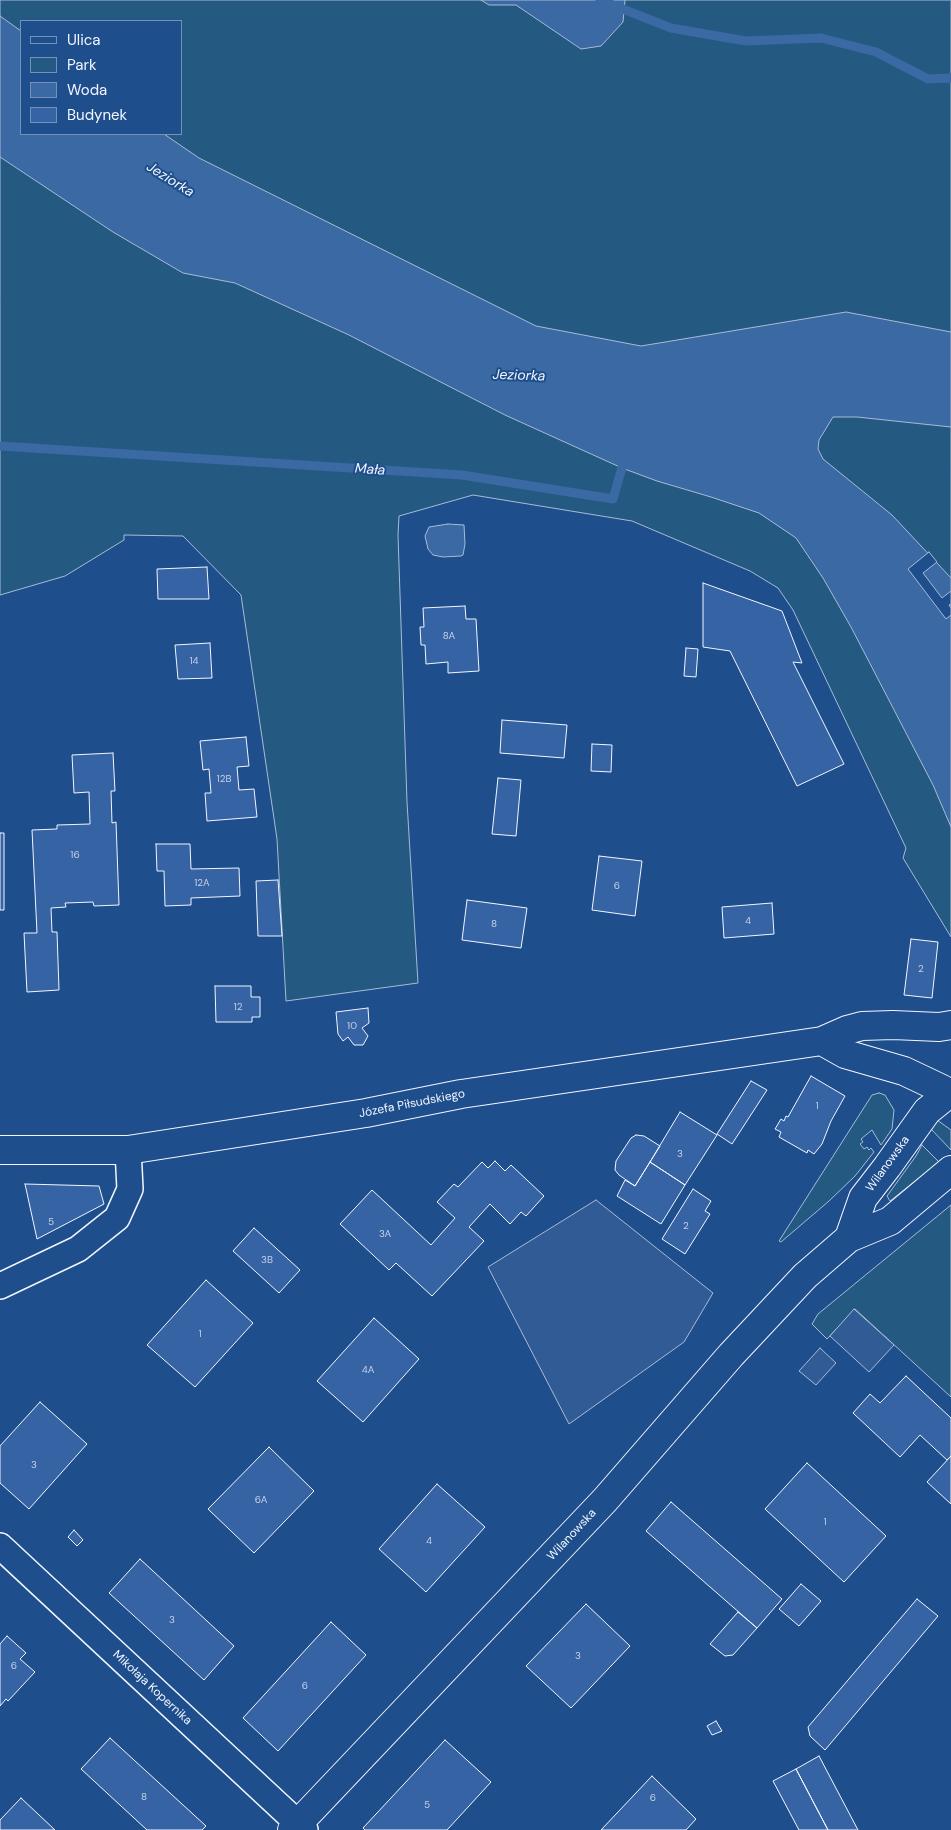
<!DOCTYPE html>
<html>
<head>
<meta charset="utf-8">
<style>
	body { margin:0 }
	#map { position:relative; width:951px; height:1830px; overflow:hidden; background:#1f4e8c; font-family:"DM Sans",sans-serif }
	canvas { display:block }
	.legend { position:absolute; left:20px; top:20px; width:162px; height:115px; box-sizing:border-box; background:#1f4e8c; border:1px solid #7391ba; margin:0; padding:6px 9px; list-style:none; font-size:15px; color:#f2f6ff }
	.legend li { display:flex; align-items:center; gap:10px; height:25px }
	.legend b { width:25px; border:1px solid #7391ba }
</style>
</head>
<body>
<div id="map">
<canvas width="951" height="1830"></canvas>
<ul class="legend">
<li><b style="height:6px;background:#1f4e8c"></b>Ulica</li>
<li><b style="height:14px;background:#245a82"></b>Park</li>
<li><b style="height:14px;background:#3b69a3"></b>Woda</li>
<li><b style="height:14px;background:#3563a3"></b>Budynek</li>
</ul>
</div>
<script>
const g = document.querySelector('canvas').getContext('2d');
g.lineJoin = 'round';
function paint(path, color) {
  g.fillStyle = color;
  g.fill(path, 'evenodd');
}
function shape(rows) {
  const path = new Path2D();
  for (const r of rows) {
    path.moveTo(r[0], r[1]);
    for (let i = 2; i < r.length; i += 2) path.lineTo(r[i], r[i + 1]);
  }
  return path;
}
function stroke(path, color, width, dash) {
  g.strokeStyle = color;
  g.lineWidth = width;
  g.lineCap = dash ? 'butt' : 'round';
  g.setLineDash(dash || []);
  g.stroke(path);
}
function drawText(font, color, halo, rows, align = 'center') {
  g.font = font + ' "DM Sans",sans-serif';
  g.lineWidth = 4;
  g.setLineDash([]);
  g.textBaseline = 'middle';
  g.strokeStyle = halo;
  g.fillStyle = color;
  for (const [text, x, y, turn = 0] of rows) {
    g.save();
    g.translate(x, y);
    g.rotate((+turn || 0) * Math.PI / 180);
    g.textAlign = isNaN(turn) ? turn : align;
    if (halo) g.strokeText(text, 0, 0);
    g.fillText(text, 0, 0);
    g.restore();
  }
}
const green = shape([
	[0,0,951,0,951,937,903,858,906,848,793,610,778,588,750,571,632,521,473,495,399,516,398,535,407,802,418,983,286,1001,277,839,241,595,183,536,124,535,124,540,65,576,0,595,0,0],
	[21,21,181,21,181,134,21,134,21,21],
	[879,1093,885,1095,894,1110,892,1129,881,1145,872,1130,861,1139,863,1142,860,1144,864,1149,867,1147,869,1150,871,1148,874,1152,855,1176,829,1201,781,1242,779,1241,872,1095,879,1093],
	[937,1120,951,1130,951,1150,931,1129,937,1120],
	[922,1145,939,1162,890,1201,887,1196,916,1156,922,1145],
	[951,1205,951,1397,855,1309,827,1339,812,1324,818,1314,951,1205]
]);
paint(green, '#245a82');
stroke(green, '#a8bbd7', 1);
const parking = shape([
	[596,1200,713,1293,684,1342,569,1424,488,1267,596,1200],
	[854,1309,894,1345,869,1372,830,1336,854,1309],
	[820,1348,836,1363,816,1385,799,1371,820,1348]
]);
paint(parking, '#305b95');
stroke(parking, '#a8bbd7', 1);
const water = shape([
	[481,0,625,0,623,22,601,46,581,49,516,5,489,5,481,0],
	[0,16,21,31,21,134,164,134,199,158,536,326,641,346,846,312,951,332,951,427,857,417,833,417,819,440,818,449,823,459,892,515,951,578,951,827,933,785,851,627,823,578,796,538,759,513,711,497,657,481,622,468,505,415,349,335,235,283,183,273,113,232,0,157,0,16],
	[448,524,464,525,465,544,463,555,461,556,443,557,433,555,428,549,425,536,429,527,448,524]
]);
paint(water, '#3b69a3');
stroke(water, '#a8bbd7', 1);
const pier = shape([
	[929,552,937,562,923,573,942,598,951,591,951,604,949,605,951,608,951,615,946,619,908,569,929,552]
]);
paint(pier, '#1f4e8c');
stroke(pier, '#a8bbd7', 1);
stroke(shape([
	[600,0,671,28,746,41,821,38,876,52,928,79,951,78],
	[0,446,462,475,613,499,625,457]
]), '#3b69a3', 9);
const building = shape([
	[207,567,209,599,158,599,157,569,207,567],
	[703,583,782,611,802,663,793,662,844,764,797,786,730,651,703,647,703,583],
	[465,606,466,619,476,619,479,671,448,673,448,662,426,664,425,645,421,645,420,627,424,627,423,608,465,606],
	[210,643,212,678,178,679,175,645,210,643],
	[686,648,698,649,696,677,684,676,686,648],
	[502,720,567,725,564,758,500,753,502,720],
	[246,737,249,766,237,767,239,790,254,789,257,817,207,821,205,793,211,793,209,769,203,770,200,741,246,737],
	[592,744,612,745,611,772,591,771,592,744],
	[113,753,115,791,111,791,112,823,116,822,119,905,94,906,93,902,65,903,66,907,51,908,52,932,57,932,59,990,27,992,24,933,37,933,32,830,57,829,57,825,90,824,89,792,74,793,72,755,113,753],
	[498,778,521,780,516,836,492,834,498,778],
	[0,833,4,833,4,910,0,910,0,833],
	[156,844,190,844,191,869,239,868,240,896,191,898,191,905,165,906,164,871,157,871,156,844],
	[599,856,642,861,635,916,592,910,599,856],
	[278,880,282,936,258,936,256,881,278,880],
	[467,900,527,908,521,948,462,940,467,900],
	[772,903,774,934,724,938,722,907,772,903],
	[911,939,938,942,932,998,904,995,911,939],
	[215,986,251,986,251,997,260,997,260,1017,252,1017,252,1022,216,1022,215,986],
	[368,1008,369,1023,362,1028,368,1036,363,1045,354,1045,348,1037,343,1041,338,1034,336,1012,368,1008],
	[811,1076,845,1096,831,1121,822,1144,814,1154,808,1150,807,1153,779,1137,781,1132,775,1129,781,1119,784,1121,786,1116,788,1117,811,1076],
	[751,1081,767,1090,732,1144,717,1134,751,1081],
	[680,1112,717,1135,685,1185,650,1162,680,1112],
	[636,1135,644,1136,660,1146,635,1186,619,1175,615,1170,616,1161,631,1138,636,1135],
	[495,1161,505,1171,511,1165,544,1196,526,1216,521,1212,510,1224,490,1204,469,1227,484,1241,432,1296,396,1263,389,1270,340,1224,372,1190,431,1245,455,1218,437,1202,454,1184,458,1187,482,1162,488,1168,495,1161],
	[650,1162,685,1185,661,1224,617,1196,625,1180,635,1186,650,1162],
	[25,1184,99,1186,104,1204,37,1239,25,1184],
	[693,1189,711,1201,705,1211,710,1214,685,1254,662,1239,693,1189],
	[254,1228,300,1270,279,1293,233,1251,254,1228],
	[206,1280,253,1323,195,1387,147,1345,206,1280],
	[374,1318,419,1359,363,1422,317,1381,374,1318],
	[906,1376,951,1418,951,1456,947,1460,920,1435,900,1457,853,1413,870,1394,880,1403,906,1376],
	[40,1402,87,1444,29,1509,0,1483,0,1446,40,1402],
	[269,1447,314,1491,254,1553,208,1509,269,1447],
	[951,1456,951,1504,927,1482,951,1456],
	[807,1463,886,1536,844,1582,765,1509,807,1463],
	[437,1484,485,1527,426,1592,379,1549,437,1484],
	[671,1502,782,1599,757,1628,646,1531,671,1502],
	[74,1530,83,1540,77,1546,68,1537,74,1530],
	[140,1559,234,1646,204,1680,109,1593,140,1559],
	[801,1584,821,1601,799,1626,779,1609,801,1584],
	[917,1599,938,1616,825,1750,810,1736,808,1727,917,1599],
	[586,1604,630,1646,571,1708,526,1666,586,1604],
	[738,1612,757,1628,733,1655,725,1656,710,1644,738,1612],
	[331,1622,366,1655,278,1751,243,1718,331,1622],
	[7,1636,26,1653,20,1659,35,1672,8,1701,6,1699,0,1706,0,1644,7,1636],
	[716,1721,722,1731,712,1735,707,1726,716,1721],
	[110,1738,206,1826,202,1830,147,1830,81,1769,110,1738],
	[445,1740,491,1782,447,1830,365,1830,363,1828,445,1740],
	[819,1756,858,1830,828,1830,796,1769,819,1756],
	[796,1769,828,1830,799,1830,773,1781,796,1769],
	[652,1776,696,1819,686,1830,601,1830,652,1776],
	[21,1798,55,1830,0,1830,0,1820,21,1798]
]);
paint(building, '#3563a3');
stroke(building, '#f2f6ff', 1);
const street = shape([
	[0,1286,78,1249,117,1218,130,1189,128,1150],
	[0,1546,305,1830]
]);
const secondary = shape([
	[822,1041,845,1054,904,1071,942,1089],
	[0,1150,128,1150,366,1113,461,1094,822,1041,847,1030,862,1026,893,1025,939,1027,951,1025],
	[849,1238,863,1198,887,1167,927,1111,942,1099],
	[292,1830,605,1500,731,1355,805,1276,849,1238,890,1221,951,1170]
]);
stroke(street, '#f2f6ff', 28);
stroke(secondary, '#f2f6ff', 30);
stroke(street, '#1f4e8c', 25);
stroke(secondary, '#1f4e8c', 28);
drawText('10px', '#c3d1e8', null, [
	["8A",449,636],
	["14",194,661],
	["12B",224,779],
	["16",75,855],
	["12A",202,883],
	["6",617,886],
	["4",748,921],
	["8",494,924],
	["2",921,969],
	["12",238,1007],
	["10",352,1026],
	["1",817,1106],
	["3",680,1154],
	["5",51,1222],
	["2",686,1226],
	["3A",385,1234],
	["3B",267,1260],
	["1",200,1334],
	["4A",368,1370],
	["3",34,1465],
	["6A",261,1500],
	["1",825,1522],
	["4",429,1541],
	["3",172,1620],
	["3",578,1656],
	["6",14,1666],
	["6",305,1686],
	["8",144,1797],
	["6",653,1798],
	["5",427,1805]
]);
drawText('12px', '#f2f6ff', '#1f4e8c', [
	["Józefa Piłsudskiego",412,1104,-11],
	["Wilanowska",888,1164,-54],
	["Wilanowska",572,1535,-47],
	["Mikołaja Kopernika",152,1688,43]
]);
drawText('italic 14px', '#f2f6ff', '#1f4e8c', [
	["Jeziorka",170,180,32],
	["Jeziorka",519,376,2],
	["Mała",370,470,4]
]);
</script>
</body>
</html>
